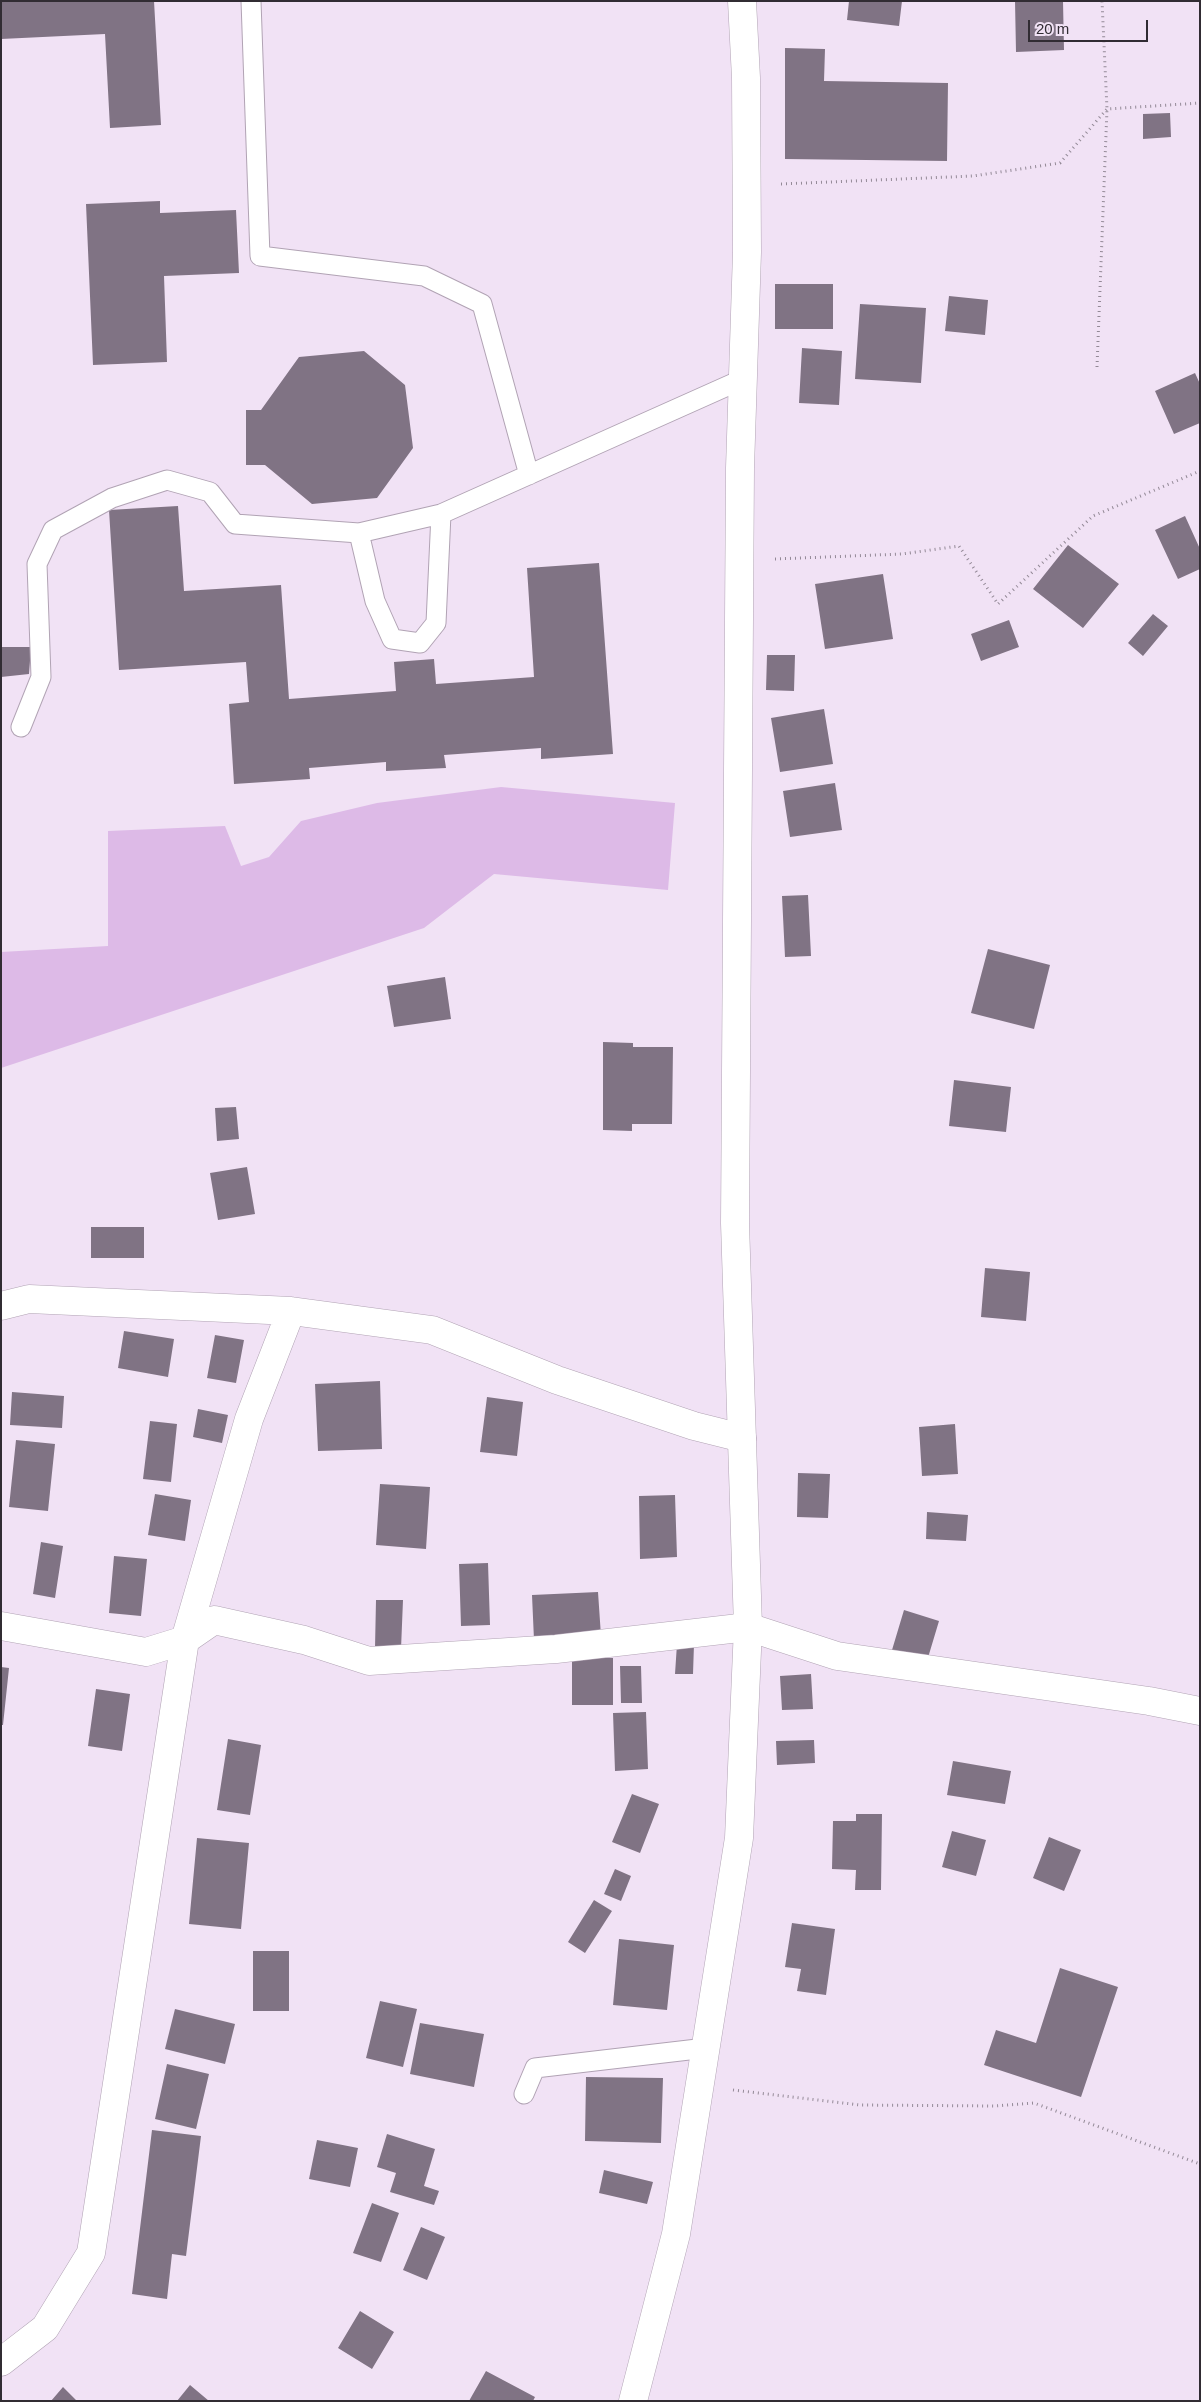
<!DOCTYPE html>
<html>
<head>
<meta charset="utf-8">
<style>
	body { margin:0 }
	#map { position:relative; width:1201px; height:2402px; overflow:hidden; background:#f1e2f5; font-family:Arial,sans-serif }
	canvas { display:block }
	.frame { position:absolute; inset:0; border:2px solid #312c33; pointer-events:none }
	.scale { position:absolute; left:1028px; top:20px; width:120px; height:22px; box-sizing:border-box; border:2px solid #312c33; border-top:0; padding-left:6px; font-size:15px; line-height:18px; white-space:nowrap; color:#312c33; -webkit-text-stroke:4px #f1e2f5; paint-order:stroke }
</style>
</head>
<body>
<div id="map">
<canvas width="1201" height="2402"></canvas>
<div class="frame"></div>
<div class="scale">20 m</div>
</div>
<script>
const g = document.querySelector('canvas').getContext('2d');
g.lineJoin = 'round';
function paint(path, color) {
  g.fillStyle = color;
  g.fill(path, 'evenodd');
}
function shape(rows) {
  const path = new Path2D();
  for (const r of rows) {
    path.moveTo(r[0], r[1]);
    for (let i = 2; i < r.length; i += 2) path.lineTo(r[i], r[i + 1]);
  }
  return path;
}
function stroke(path, color, width, dash) {
  g.strokeStyle = color;
  g.lineWidth = width;
  g.lineCap = dash ? 'butt' : 'round';
  g.setLineDash(dash || []);
  g.stroke(path);
}
paint(shape([
	[501,787,675,803,668,890,494,874,424,928,1,1068,1,952,108,946,108,831,225,826,241,866,269,857,301,821,377,803]
]), '#ddbae7');
paint(shape([
	[1,1,154,1,161,125,110,128,105,34,1,39],
	[849,1,902,1,899,26,847,20],
	[1015,1,1063,1,1064,50,1016,52],
	[785,48,825,49,824,81,948,83,947,161,785,159],
	[1170,113,1171,137,1143,139,1143,114],
	[160,201,160,213,236,210,239,273,164,276,167,362,93,365,86,204],
	[775,284,833,284,833,329,775,329],
	[949,296,988,300,985,335,945,331],
	[860,304,926,308,921,383,855,379],
	[802,348,842,351,839,405,799,403],
	[364,351,405,385,413,448,377,498,312,504,265,465,246,465,246,410,261,410,299,357],
	[1195,373,1200,384,1200,423,1174,434,1155,391],
	[178,506,184,591,281,585,289,699,396,691,394,662,434,659,436,684,534,677,527,568,599,563,613,754,541,759,541,748,444,755,446,768,386,771,386,762,309,768,310,779,234,784,229,704,249,702,246,662,119,670,109,510],
	[1185,516,1200,549,1200,569,1178,579,1155,530],
	[1068,545,1119,584,1083,628,1033,589],
	[883,574,893,639,825,649,815,584],
	[1153,614,1168,626,1143,656,1128,643],
	[1009,620,1019,647,981,661,971,634],
	[1,647,31,647,29,674,1,677],
	[767,655,795,655,794,691,766,690],
	[824,709,833,764,780,772,771,718],
	[835,783,842,830,790,837,783,791],
	[808,895,811,956,785,957,782,896],
	[988,949,1050,965,1034,1029,971,1013],
	[445,977,451,1019,394,1027,387,986],
	[603,1042,633,1043,633,1047,673,1047,672,1124,632,1124,632,1131,603,1130],
	[954,1080,1011,1087,1006,1132,949,1126],
	[236,1107,239,1139,217,1141,215,1108],
	[247,1167,255,1214,218,1220,210,1173],
	[91,1227,144,1227,144,1258,91,1258],
	[985,1268,1030,1272,1026,1321,981,1317],
	[124,1331,174,1339,168,1377,118,1368],
	[215,1335,244,1340,236,1383,207,1378],
	[380,1381,382,1449,318,1451,315,1384],
	[12,1392,64,1396,62,1428,10,1425],
	[487,1397,523,1402,517,1456,480,1452],
	[198,1409,228,1415,222,1443,193,1437],
	[150,1421,177,1424,171,1482,143,1479],
	[955,1424,958,1474,922,1476,919,1427],
	[16,1440,55,1444,48,1511,9,1507],
	[798,1473,830,1474,828,1518,797,1517],
	[380,1484,430,1487,426,1549,376,1545],
	[155,1494,191,1500,185,1541,148,1535],
	[675,1495,677,1557,640,1559,639,1496],
	[927,1512,968,1515,966,1541,926,1539],
	[41,1542,63,1546,55,1598,33,1594],
	[114,1556,147,1559,141,1616,109,1613],
	[488,1563,490,1625,461,1626,459,1564],
	[598,1592,601,1636,534,1640,532,1595],
	[376,1600,403,1600,401,1649,375,1648],
	[904,1610,939,1621,927,1661,892,1650],
	[677,1644,694,1644,693,1674,675,1674],
	[572,1658,613,1658,613,1705,572,1705],
	[620,1666,641,1666,642,1703,621,1703],
	[1,1667,9,1668,3,1725,1,1725],
	[811,1674,813,1709,782,1710,780,1676],
	[96,1689,130,1694,122,1751,88,1746],
	[646,1712,648,1769,615,1771,613,1713],
	[228,1739,261,1745,250,1815,217,1810],
	[814,1740,815,1763,777,1765,776,1741],
	[953,1761,1011,1771,1005,1804,947,1795],
	[632,1794,659,1804,640,1853,612,1842],
	[856,1814,882,1814,881,1890,855,1890,856,1870,832,1869,833,1821,856,1821],
	[952,1831,986,1840,976,1876,942,1867],
	[1049,1837,1081,1850,1064,1891,1033,1878],
	[197,1838,249,1843,241,1929,189,1924],
	[615,1869,631,1876,621,1901,604,1894],
	[594,1900,612,1911,585,1953,568,1942],
	[792,1923,835,1929,826,1995,797,1991,801,1969,785,1967],
	[619,1939,674,1945,667,2010,613,2005],
	[253,1951,289,1951,289,2011,253,2011],
	[1060,1968,1118,1987,1081,2097,984,2065,996,2030,1036,2043],
	[380,2001,417,2009,403,2067,366,2058],
	[175,2009,235,2024,225,2064,165,2049],
	[420,2023,484,2034,474,2087,410,2074],
	[167,2064,209,2074,196,2129,155,2119],
	[586,2077,663,2078,661,2143,585,2141],
	[152,2130,201,2136,186,2256,172,2254,167,2299,132,2294],
	[387,2134,435,2149,424,2186,439,2191,434,2205,390,2192,396,2173,377,2167],
	[317,2140,358,2148,350,2187,309,2179],
	[604,2170,653,2182,647,2204,599,2193],
	[372,2203,399,2213,381,2262,353,2253],
	[421,2227,445,2237,427,2280,403,2270],
	[360,2311,394,2332,372,2369,338,2348],
	[486,2371,535,2397,533,2401,469,2401],
	[190,2385,209,2401,177,2401],
	[63,2387,77,2401,51,2401]
]), '#807384');
const lane = shape([
	[251,1,260,256,424,276,482,304,529,475],
	[359,533,441,514],
	[21,727,41,677,37,564,53,530,112,498,167,480,210,492,235,524,359,533,375,601,392,639,420,643,436,623,441,514,743,379],
	[524,2094,535,2068,706,2048]
]);
const street = shape([
	[1,1306,29,1299,291,1311,432,1330,557,1380,694,1426,742,1438],
	[1,1626,146,1652,185,1640,214,1620,304,1640,369,1661,556,1649,748,1627,837,1656,1149,1701,1200,1711],
	[1,2362,45,2328,91,2253,185,1640,249,1419,291,1311]
]);
const secondary = shape([
	[633,2401,676,2234,739,1838,748,1627,735,1223,740,468,747,252,746,78,742,1]
]);
stroke(lane, '#b1a3b4', 21);
stroke(street, '#b1a3b4', 29);
stroke(secondary, '#b1a3b4', 29);
stroke(shape([
	[781,184,973,176,1060,163,1107,109,1200,103],
	[1097,367,1107,109,1102,1],
	[775,559,902,554,959,546,998,604,1093,516,1200,471],
	[733,2090,860,2105,994,2106,1034,2103,1200,2164]
]), '#938996', 3, [1, 4]);
stroke(lane, '#fff', 19);
stroke(street, '#fff', 28);
stroke(secondary, '#fff', 28);
</script>
</body>
</html>
